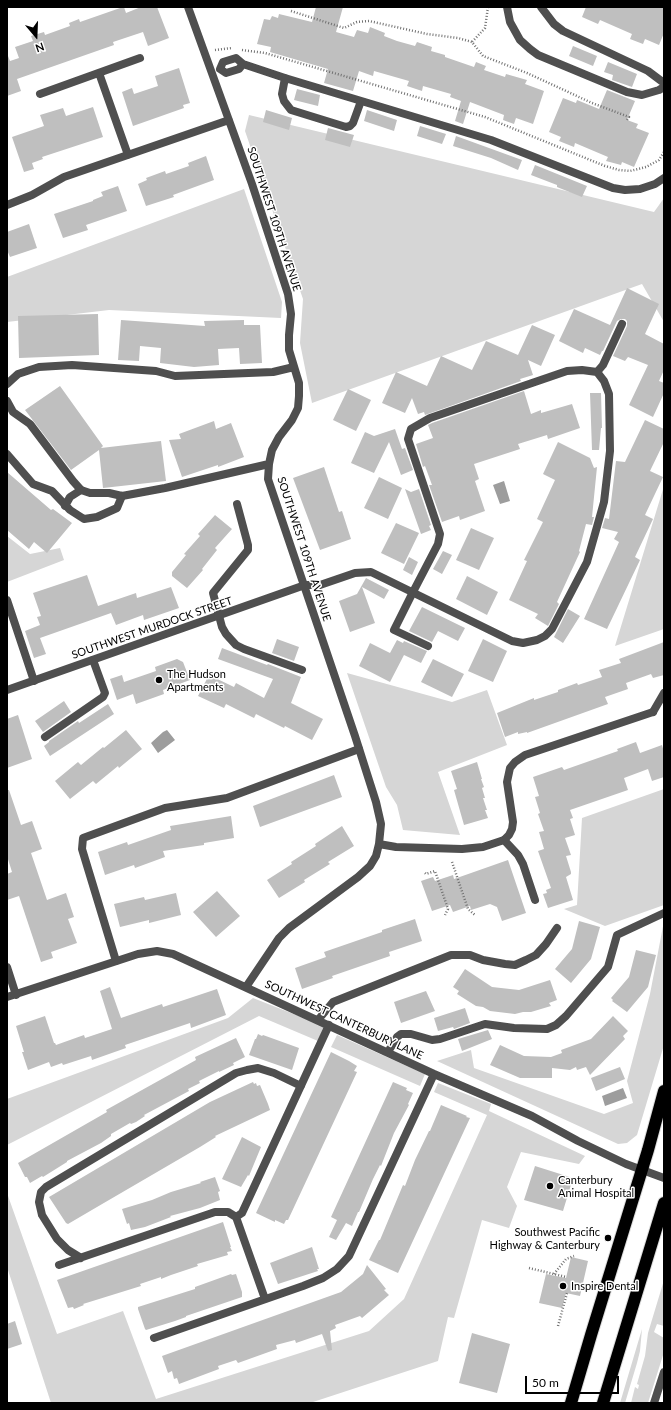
<!DOCTYPE html>
<html>
<head>
<meta charset="utf-8">
<style>
	body { margin:0 }
	#map { position:relative; width:671px; height:1410px; overflow:hidden; background:#fff; font-family:Lato,sans-serif }
	canvas { display:block }
	.frame { position:absolute; inset:0; border:8px solid #000; pointer-events:none }
	.north { position:absolute; left:16px; top:16px; width:40px; height:40px; -webkit-text-stroke:3px #fff; paint-order:stroke; rotate:161deg; font-size:11px; font-weight:700; line-height:16px; text-align:center; color:#000 }
	.north::after { content:''; display:block; margin:auto; width:14px; height:18px; background:#000; clip-path:polygon(50% 0,100% 100%,50% 72%,0 100%) }
	.scale { position:absolute; left:525px; top:1376px; width:94px; height:18px; box-sizing:border-box; border:2px solid #000; border-top:0; padding-left:5px; font-size:12px; line-height:14px; white-space:nowrap; color:#000; -webkit-text-stroke:3px #fff; paint-order:stroke }
</style>
</head>
<body>
<div id="map">
<canvas width="671" height="1410"></canvas>
<div class="frame"></div>
<div class="north">N</div>
<div class="scale">50 m</div>
</div>
<script>
const g = document.querySelector('canvas').getContext('2d');
g.lineJoin = 'round';
function paint(path, color) {
  g.fillStyle = color;
  g.fill(path, 'evenodd');
}
function shape(rows) {
  const path = new Path2D();
  for (const r of rows) {
    path.moveTo(r[0], r[1]);
    for (let i = 2; i < r.length; i += 2) path.lineTo(r[i], r[i + 1]);
  }
  return path;
}
function stroke(path, color, width, dash) {
  g.strokeStyle = color;
  g.lineWidth = width;
  g.lineCap = dash ? 'butt' : 'round';
  g.setLineDash(dash || []);
  g.stroke(path);
}
function drawText(font, color, halo, rows, align = 'center') {
  g.font = font + ' Lato,sans-serif';
  g.lineWidth = 3;
  g.setLineDash([]);
  g.textBaseline = 'middle';
  g.strokeStyle = halo;
  g.fillStyle = color;
  for (const [text, x, y, turn = 0] of rows) {
    g.save();
    g.translate(x, y);
    g.rotate((+turn || 0) * Math.PI / 180);
    g.textAlign = isNaN(turn) ? turn : align;
    if (halo) g.strokeText(text, 0, 0);
    g.fillText(text, 0, 0);
    g.restore();
  }
}
paint(shape([
	[249,115,654,212,664,198,664,322,642,284,312,403,300,343,303,299,245,131],
	[244,189,282,302,281,318,109,310,7,322,7,277],
	[664,486,664,629,615,646],
	[7,536,30,554,60,548,64,560,7,582],
	[347,673,452,702,487,690,507,745,438,772,460,835,403,830,397,805,386,787],
	[664,789,664,905,605,926,564,909,577,905,582,818],
	[664,921,664,1045,637,1135,627,1143,618,1144,437,1061,471,1050,474,1068,604,1114,633,1103,627,1081,650,994],
	[253,998,324,1026,318,1041,259,1016,7,1145,7,1099,228,1018],
	[337,1035,425,1074,420,1086,331,1047],
	[438,1083,491,1104,489,1111,585,1156,579,1164,521,1152,507,1187,517,1206,509,1228,482,1220,454,1318,448,1317,438,1361,310,1403,51,1403,7,1267,7,1193,57,1334,123,1311,156,1399,369,1331,404,1299,487,1115,434,1092],
	[664,1280,664,1326,657,1324,654,1332,664,1338,664,1352,648,1403,631,1403,635,1387,638,1389,639,1385,637,1384,645,1356,648,1333],
	[642,1329,640,1351,637,1363,625,1403,620,1403]
]), '#d6d6d6');
paint(shape([
	[504,481,510,501,500,504,493,485],
	[167,730,175,740,158,753,151,743,163,732],
	[623,1088,627,1098,605,1106,602,1096]
]), '#9d9d9d');
paint(shape([
	[123,7,124,7,126,13,141,7,157,7,169,38,148,46,143,32,113,42,114,45,17,79,21,91,7,96,7,57,8,56,10,61,19,58,15,47,33,41,31,36,44,32,45,35,70,26,69,23,79,19,80,22],
	[316,7,343,7,336,32,354,37,357,30,368,33,370,27,385,33,384,36,397,41,415,46,417,42,432,47,431,51,445,55,445,57,474,67,476,62,486,66,484,70,505,77,506,74,527,80,525,84,544,91,533,124,516,118,514,124,503,120,504,115,470,102,463,124,455,121,461,101,450,97,451,94,423,86,422,91,407,86,409,81,374,71,373,76,359,71,353,91,324,83,328,69,270,52,271,47,257,44,264,19,270,20,272,16,278,18,279,14,312,22],
	[586,7,664,7,664,33,659,45,645,39,643,44,630,39,632,34,600,20,598,24,582,17],
	[573,46,597,56,593,66,569,56],
	[608,62,637,74,632,87,612,80,613,75,604,72],
	[179,68,190,103,183,105,184,108,133,126,122,92,132,88,134,94,158,86,155,76],
	[297,89,320,95,318,106,294,100],
	[607,90,635,101,627,120,638,124,636,128,649,133,634,167,622,162,621,165,606,161,608,157,575,143,574,147,559,141,561,137,549,132,563,98,576,103,577,100,599,109],
	[93,107,103,137,42,157,43,159,32,163,34,169,24,172,12,137,44,126,40,115,63,108,66,116],
	[266,110,292,118,289,130,263,122],
	[367,110,397,120,394,131,364,121],
	[420,126,446,134,442,144,417,136],
	[328,128,354,135,350,147,325,140],
	[456,136,522,160,518,170,491,158,453,146],
	[206,156,214,180,173,195,174,197,146,206,138,184,147,180,146,178,165,171,166,174,189,166,188,163],
	[535,165,587,186,582,197,557,187,557,185,531,175],
	[118,186,127,211,86,225,88,230,63,238,54,214,93,201,93,200,103,196,101,192],
	[29,224,37,248,10,257,7,250,7,232],
	[627,288,659,304,645,334,664,344,664,370,659,381,664,383,664,393,653,417,629,405,648,365,628,357,625,361,613,356,627,326,627,321,625,319,621,319,617,321,603,351,602,351,600,355,585,348,583,353,559,341,574,309,610,325],
	[98,314,99,355,19,358,18,316],
	[121,320,205,326,204,321,244,320,244,325,260,325,262,363,240,364,239,348,218,349,219,365,194,367,160,363,161,348,140,346,139,361,118,360],
	[532,325,555,335,541,366,528,360,533,375,520,379,521,381,425,415,424,412,418,414,412,398,405,413,382,403,396,372,427,386,441,356,472,370,486,341,518,355],
	[60,386,103,446,101,448,161,441,166,481,103,488,99,450,71,470,25,410],
	[348,389,371,400,356,431,333,420],
	[524,391,531,414,541,410,541,413,572,404,580,428,548,439,547,435,518,444,520,449,474,464,479,479,475,481,485,511,460,520,459,516,442,522,429,485,432,485,425,466,423,467,416,444,433,438,428,425,432,423],
	[590,393,601,393,602,428,601,428,599,450,592,450],
	[645,420,664,429,664,442,650,471,663,477,645,515,653,519,635,557,640,560,607,629,584,619,619,542,614,539,618,532,602,528,605,518,609,519,616,461,625,462],
	[214,421,216,429,231,423,244,457,218,467,218,465,182,477,169,440,181,439,179,434],
	[395,429,402,449,405,448,413,470,401,475,389,442,374,473,351,463,365,432,374,436],
	[558,442,590,458,594,468,597,467,592,517,594,517,592,525,586,524,579,551,580,552,557,602,559,604,548,626,535,618,538,614,509,600,527,561,524,560,543,522,537,519,555,480,543,474],
	[324,467,339,512,342,511,351,539,320,550,293,478],
	[7,472,51,510,53,509,72,523,47,553,34,542,29,549,7,530],
	[379,477,402,488,388,519,364,508],
	[405,489,411,492,419,489,431,525,429,526,431,530,421,534],
	[215,515,232,529,215,548,217,550,202,569,203,570,187,588,172,576,172,572,186,555,184,554,200,536,198,534],
	[396,523,419,533,404,564,381,553],
	[471,528,494,538,479,570,456,560],
	[443,551,452,555,442,574,433,569],
	[409,557,418,562,412,575,403,570],
	[87,575,98,606,136,593,137,598,171,587,179,608,144,620,143,615,116,625,111,613,40,638,46,654,34,658,25,631,40,625,37,617,41,616,33,593],
	[467,576,498,592,487,615,456,599],
	[366,578,389,590,384,599,362,587,375,623,350,632,339,601,357,594],
	[422,607,465,628,458,641,438,631,432,642,409,631],
	[568,609,580,616,563,643,554,637],
	[277,639,299,647,294,661,272,653],
	[483,639,507,651,493,682,468,671],
	[397,640,403,643,404,641,427,651,421,663,404,655,390,682,359,666,370,643,390,653],
	[664,642,664,675,653,678,651,674,626,683,628,689,605,697,608,704,527,733,527,732,518,734,518,732,505,737,497,713,534,698,534,700,558,692,558,690,577,683,578,685,602,677,599,670,621,663,619,659],
	[222,648,267,665,268,664,301,677,291,703,323,719,312,740,285,726,284,728,256,714,254,718,226,704,224,708,198,696,209,675,234,687,236,683,264,698,273,679,218,659],
	[177,659,183,662,190,680,163,690,164,694,136,704,133,694,117,700,110,679,122,675,124,682,156,671,155,667],
	[433,659,464,674,452,697,421,682],
	[64,701,71,712,43,732,35,721],
	[108,704,114,714,50,756,44,746,49,742,49,741,78,721,79,723],
	[18,715,32,759,7,768,7,719],
	[126,730,142,749,119,768,118,766,96,784,93,781,70,799,55,781,78,762,81,765,103,747,104,748],
	[636,742,640,753,662,745,664,752,664,777,652,781,648,769,624,778,628,790,570,810,573,818,570,819,575,835,565,838,571,855,566,856,571,872,571,874,566,877,573,900,548,908,543,894,547,893,546,890,551,888,538,851,544,849,539,832,544,831,538,814,540,813,535,797,539,796,533,777,562,767,564,770,618,751,617,749],
	[477,762,482,779,481,779,484,787,482,788,485,798,483,798,487,810,485,810,488,818,464,825,454,790,457,789,451,771],
	[334,775,342,797,260,827,253,806],
	[7,790,9,790,21,825,32,821,42,849,31,853,47,900,66,893,74,917,68,919,77,943,51,952,53,958,41,962,19,896,7,900,7,874,12,872,7,856],
	[231,816,234,838,204,843,204,845,163,851,165,857,135,868,134,865,105,875,98,852,127,842,128,845,171,830,170,826],
	[342,826,354,846,328,862,330,864,304,880,305,882,279,898,267,880,292,864,291,862,316,846,315,844],
	[508,860,526,913,502,921,497,907,490,904,471,910,470,906,453,912,450,905,432,911,421,881,433,877,435,881,453,875,454,879],
	[217,891,240,916,216,937,193,912],
	[176,893,181,915,149,923,149,920,120,927,114,904,144,897,145,900],
	[415,919,422,941,389,952,390,956,332,976,333,978,302,989,295,968,326,957,324,952,382,932,382,930],
	[579,921,600,927,591,959,571,983,555,969,572,949],
	[636,950,656,955,648,987,627,1012,612,1001,613,1000,611,998,629,977],
	[465,969,492,987,519,990,550,980,557,1000,549,1003,551,1006,531,1012,523,1012,515,1014,490,1011,483,1007,476,1006,457,994,459,991,453,987],
	[110,987,121,1018,162,1004,163,1007,217,989,226,1015,191,1028,190,1023,125,1045,126,1048,92,1060,91,1056,63,1065,62,1063,51,1067,49,1062,28,1070,22,1052,24,1052,16,1026,45,1016,54,1043,55,1043,56,1045,84,1035,85,1038,112,1029,100,991],
	[426,991,435,1011,401,1023,394,1002],
	[465,1008,470,1023,454,1029,453,1027,438,1031,434,1018],
	[613,1016,628,1031,623,1036,625,1039,590,1075,586,1067,577,1070,576,1067,570,1070,552,1068,552,1078,520,1078,490,1065,500,1045,524,1056,551,1057,562,1053,561,1050,591,1039],
	[488,1030,492,1039,462,1051,458,1039],
	[258,1034,262,1036,263,1035,299,1048,292,1070,249,1055,255,1039,256,1039],
	[236,1038,245,1057,233,1063,234,1065,219,1072,219,1071,199,1081,200,1083,188,1089,189,1091,144,1115,145,1116,136,1122,131,1124,130,1123,111,1134,111,1136,101,1143,67,1161,67,1162,43,1177,42,1176,30,1183,27,1177,25,1177,18,1163,107,1112,106,1110,196,1060,195,1057],
	[331,1052,349,1061,357,1066,354,1071,357,1072,288,1220,286,1220,284,1224,275,1220,275,1222,256,1213],
	[620,1067,625,1079,596,1091,591,1078],
	[253,1082,254,1084,256,1083,257,1086,260,1085,268,1104,270,1110,215,1136,216,1137,200,1147,97,1207,68,1224,66,1223,49,1197,210,1102],
	[393,1082,407,1088,406,1090,413,1093,408,1104,409,1105,394,1133,381,1166,380,1165,373,1179,359,1212,358,1212,352,1226,346,1223,336,1240,329,1237,337,1220,331,1217],
	[441,1105,467,1116,466,1117,470,1118,398,1273,369,1260,379,1240,380,1240,403,1185,405,1186,415,1160,429,1131,430,1131],
	[242,1137,261,1147,249,1176,248,1175,241,1187,222,1179],
	[535,1166,573,1178,563,1211,524,1200],
	[215,1177,220,1191,218,1192,220,1200,200,1208,170,1216,171,1217,145,1227,131,1230,129,1223,127,1224,122,1209,152,1200,171,1192,201,1183,200,1182],
	[223,1222,231,1247,230,1247,232,1251,227,1252,228,1255,197,1264,198,1266,171,1275,161,1279,161,1277,140,1284,141,1286,83,1304,84,1305,74,1309,73,1307,68,1308,57,1280],
	[312,1247,319,1269,317,1269,318,1271,278,1284,270,1263],
	[571,1257,588,1261,580,1296,566,1293,562,1308,539,1303,546,1274,566,1278],
	[367,1265,386,1289,384,1290,389,1295,362,1318,360,1316,335,1325,336,1328,330,1331,332,1350,328,1351,322,1334,296,1343,295,1340,276,1345,277,1349,238,1363,236,1360,218,1366,219,1369,179,1384,177,1378,174,1379,172,1371,168,1373,162,1356,341,1292,363,1274],
	[231,1274,232,1275,236,1274,242,1292,242,1297,186,1316,186,1317,175,1321,146,1330,145,1329,138,1309,138,1307,195,1289,195,1287],
	[15,1321,22,1344,7,1349,7,1324],
	[472,1333,510,1344,497,1393,459,1383]
]), '#bfbfbf');
const highway = shape([
	[571,1403,591,1335,648,1150,664,1091],
	[603,1403,664,1203]
]);
stroke(highway, '#dbdbdb', 14);
stroke(shape([
	[488,7,485,28,472,42,483,56,527,73,592,103,629,117,627,120],
	[291,11,344,28,357,22,369,21,427,34,458,38,472,42],
	[215,50,232,48],
	[242,50,265,53,485,117,605,166,619,170,630,171,646,167,659,160,664,152],
	[452,862,468,909,475,915],
	[425,873,426,874,435,871,448,909,445,915],
	[529,1268,566,1277],
	[554,1274,566,1259,574,1256],
	[558,1326,567,1293]
]), '#717171', 2.5, [1, 2]);
stroke(shape([
	[507,7,510,22,520,40,530,49,538,55,627,92,642,95,659,90,664,87],
	[541,7,554,24,563,31,648,71,664,83],
	[243,64,239,69,226,73,220,69,223,62,236,58,243,64,285,78,491,140,613,188,625,190,640,189,655,184,664,178],
	[285,78,282,94,284,101,291,110,346,127,350,126,353,123,361,101],
	[597,372,603,365,622,324],
	[7,454,33,484,52,491,70,510,84,519,97,517,117,508,122,496],
	[237,504,248,545,248,550,213,593,222,627,226,634,236,645,244,649,302,670],
	[65,506,70,497,81,490],
	[413,592,394,630,428,646],
	[7,600,34,681],
	[653,712,664,693],
	[45,737,103,697,105,693,93,660],
	[504,840,518,855,523,864,535,900],
	[116,961,82,849,83,838,165,808,227,798,359,749],
	[654,1403,664,1372]
]), '#4f4f4f', 8);
stroke(shape([
	[188,7,252,184,288,294,291,314,289,335,289,350,299,383,299,396,298,408,292,420,279,437,272,450,269,464,268,479,355,736,376,802,381,824,379,844,376,856,370,866,358,877,289,928,279,938,246,987],
	[99,73,128,155],
	[40,94,140,58],
	[7,205,32,195,64,177,229,120],
	[7,384,18,374,39,367,72,365,156,371,175,376,273,372,294,367],
	[7,401,13,412,30,424,73,481,81,490,90,493,109,493,122,496,165,488,269,464],
	[7,690,305,585,320,585,355,573,371,572,512,641,523,643,537,640,545,636,552,629,587,562,604,502,610,451,609,394,604,381,597,372,582,370,567,371,430,418,411,429,408,439,440,534,438,544,413,592],
	[379,844,396,847,462,849,483,847,504,840,509,835,512,829,513,822,507,782,510,768,515,762,525,755,653,712],
	[7,967,16,995],
	[7,997,138,954,157,951,173,954,434,1074,532,1116,578,1141,626,1164,664,1178],
	[318,1020,333,1002,451,955,470,955,483,960,505,964,515,965,526,960,536,955,546,944,557,928],
	[388,1052,397,1037,401,1034,411,1034,432,1040,440,1039,485,1024,514,1028,547,1029,556,1025,566,1016,608,967,617,935,664,913],
	[236,1217,242,1213,329,1025],
	[81,1258,68,1250,57,1239,42,1215,39,1202,41,1192,46,1187,236,1073,247,1070,258,1068,274,1073,301,1086],
	[59,1265,215,1212,228,1212,236,1217,265,1299],
	[154,1338,303,1286,323,1278,337,1269,349,1256,434,1074]
]), '#4f4f4f', 8);
stroke(highway, '#000', 12);
for (const [x, y, r, color] of [
	[159,680,4,"#000"],
	[550,1186,4,"#000"],
	[608,1238,4,"#000"],
	[563,1286,4,"#000"]
]) {
  const dot = new Path2D();
  dot.arc(x, y, r, 0, 2 * Math.PI);
  g.fillStyle = color;
  g.fill(dot);
  stroke(dot, '#fff', 1.5);
}
drawText('11px', '#000', '#fff', [
	["SOUTHWEST 109TH AVENUE",274,219,72],
	["SOUTHWEST 109TH AVENUE",304,549,72],
	["SOUTHWEST MURDOCK STREET",152,628,-19],
	["SOUTHWEST CANTERBURY LANE",344,1020,25]
]);
drawText('11px', '#000', '#fff', [
	["The Hudson",167,674],
	["Apartments",167,687],
	["Canterbury",558,1180],
	["Animal Hospital",558,1193],
	["Southwest Pacific",600,1232,"right"],
	["Highway & Canterbury",600,1245,"right"],
	["Inspire Dental",571,1286]
], 'left');
</script>
</body>
</html>
